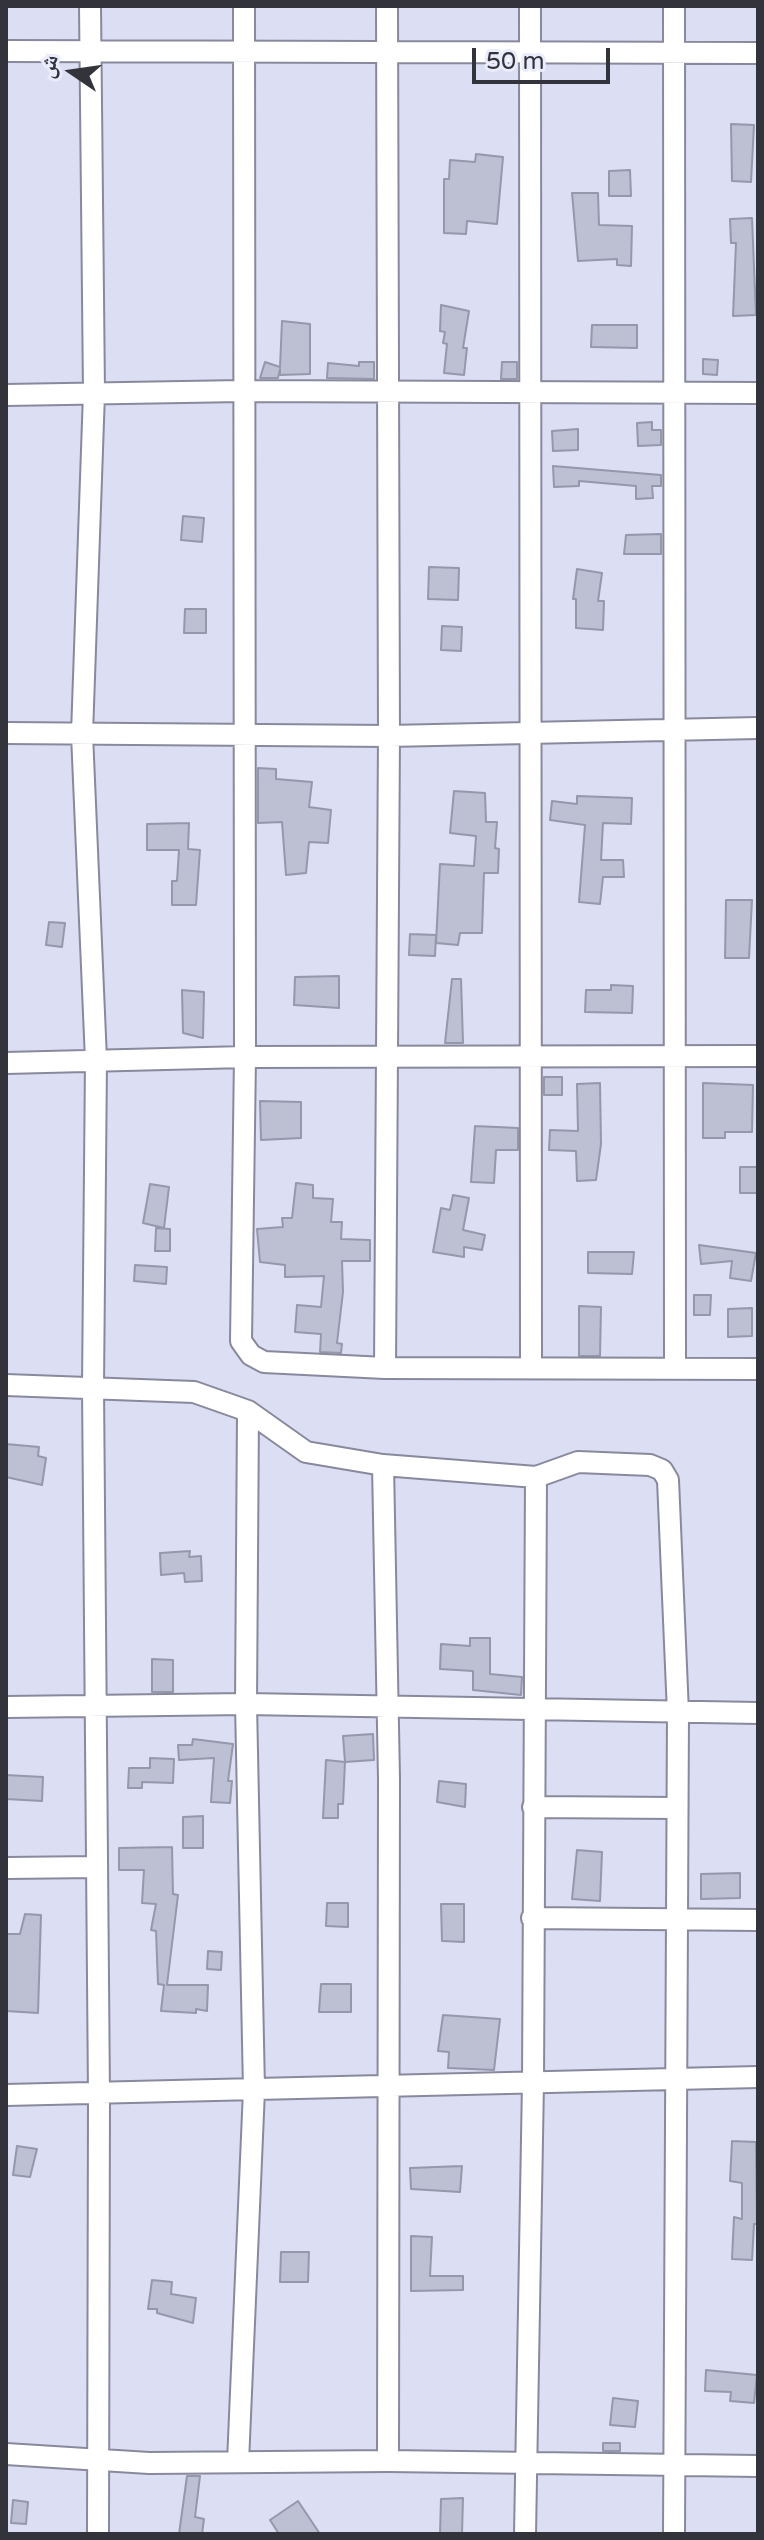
<!DOCTYPE html>
<html>
<head>
<meta charset="utf-8">
<style>
	body { margin:0 }
	#map { position:relative; width:764px; height:2540px; overflow:hidden; background:#dcdef3; font-family:"Varela Round","Noto Naskh Arabic",sans-serif }
	canvas { display:block }
	.frame { position:absolute; inset:0; border:8px solid #33333c; pointer-events:none }
	.north { position:absolute; left:32px; top:32px; width:80px; height:80px; -webkit-text-stroke:6px #eaebfd; paint-order:stroke; rotate:283deg; font-size:22px; font-weight:700; line-height:32px; text-align:center; color:#33333c }
	.north::after { content:''; display:block; margin:auto; width:28px; height:36px; background:#33333c; clip-path:polygon(50% 0,100% 100%,50% 72%,0 100%) }
	.scale { position:absolute; left:472px; top:48px; width:138px; height:36px; box-sizing:border-box; border:4px solid #33333c; border-top:0; padding-left:10px; font-size:24px; line-height:28px; white-space:nowrap; color:#33333c; -webkit-text-stroke:6px #eaebfd; paint-order:stroke }
</style>
</head>
<body>
<div id="map">
<canvas width="764" height="2540"></canvas>
<div class="frame"></div>
<div class="north">ش</div>
<div class="scale">50 m</div>
</div>
<script>
const g = document.querySelector('canvas').getContext('2d');
g.lineJoin = 'round';
function paint(path, color) {
  g.fillStyle = color;
  g.fill(path, 'evenodd');
}
function shape(rows) {
  const path = new Path2D();
  for (const r of rows) {
    path.moveTo(r[0], r[1]);
    for (let i = 2; i < r.length; i += 2) path.lineTo(r[i], r[i + 1]);
  }
  return path;
}
function stroke(path, color, width, dash) {
  g.strokeStyle = color;
  g.lineWidth = width;
  g.lineCap = dash ? 'butt' : 'round';
  g.setLineDash(dash || []);
  g.stroke(path);
}
const building = shape([
	[731,124,754,125,751,182,732,181,731,124],
	[476,154,503,157,497,224,467,221,466,234,444,233,444,179,449,179,450,160,475,162,476,154],
	[630,170,631,196,609,196,609,171,630,170],
	[572,193,598,193,599,225,632,226,631,266,617,265,617,259,578,261,572,193],
	[752,218,756,315,733,316,736,243,731,243,730,219,752,218],
	[441,305,469,311,463,348,467,348,464,375,444,373,447,344,443,343,445,332,440,331,441,305],
	[282,321,310,324,310,374,280,375,280,369,278,378,260,378,265,362,280,367,282,321],
	[592,325,637,325,637,348,591,347,592,325],
	[703,359,718,360,717,375,703,374,703,359],
	[359,362,374,362,374,379,327,378,328,363,359,366,359,362],
	[502,362,517,362,517,379,501,379,502,362],
	[652,422,652,430,661,430,661,445,638,446,637,423,652,422],
	[578,429,578,450,553,451,552,431,578,429],
	[553,466,661,475,661,486,652,486,653,498,636,499,636,486,579,481,579,486,554,487,553,466],
	[183,516,204,518,202,542,181,540,183,516],
	[661,534,661,554,624,554,626,535,661,534],
	[429,567,459,568,458,600,428,599,429,567],
	[577,569,602,573,598,601,604,601,603,630,576,628,576,599,573,599,577,569],
	[185,609,206,609,206,633,184,633,185,609],
	[442,626,462,627,461,651,441,650,442,626],
	[258,768,276,769,276,779,312,782,309,807,331,810,328,843,309,842,306,873,286,875,282,822,258,823,258,768],
	[454,791,485,793,486,822,497,822,495,848,499,849,498,873,484,873,482,933,460,933,458,945,436,943,440,864,474,866,476,836,450,833,454,791],
	[577,796,632,798,631,824,603,823,601,860,623,860,624,877,603,877,600,904,579,902,585,825,550,820,552,801,577,804,577,796],
	[189,823,188,849,200,850,196,905,172,905,172,881,177,881,179,850,147,850,147,824,189,823],
	[726,900,752,900,749,958,725,958,726,900],
	[49,922,65,923,62,947,46,945,49,922],
	[410,934,436,935,435,956,409,955,410,934],
	[339,976,339,1008,294,1005,295,977,339,976],
	[452,979,461,979,463,1043,445,1043,452,979],
	[611,985,633,986,632,1013,585,1012,586,990,611,990,611,985],
	[182,990,204,992,203,1038,183,1033,182,990],
	[544,1077,562,1077,562,1095,544,1095,544,1077],
	[600,1083,601,1144,596,1180,577,1181,576,1151,549,1150,550,1130,578,1131,577,1084,600,1083],
	[703,1083,753,1085,752,1132,725,1132,725,1138,703,1138,703,1083],
	[260,1101,301,1102,301,1138,261,1140,260,1101],
	[475,1126,518,1128,518,1150,496,1150,494,1183,471,1182,475,1126],
	[740,1167,758,1167,758,1193,740,1193,740,1167],
	[296,1183,313,1185,313,1198,333,1199,331,1222,342,1222,341,1239,370,1240,370,1261,342,1261,343,1292,337,1343,342,1344,341,1353,320,1352,321,1334,295,1332,297,1305,321,1307,324,1276,285,1277,285,1265,260,1262,257,1229,283,1227,282,1218,292,1218,296,1183],
	[150,1184,169,1187,164,1228,143,1223,150,1184],
	[453,1195,469,1198,463,1230,485,1235,482,1250,464,1247,464,1257,433,1252,441,1208,450,1210,453,1195],
	[156,1228,170,1229,170,1251,155,1251,156,1228],
	[699,1245,756,1253,751,1281,730,1278,732,1261,701,1264,699,1245],
	[588,1252,634,1252,632,1274,588,1273,588,1252],
	[135,1265,167,1267,166,1284,134,1281,135,1265],
	[694,1295,711,1295,710,1315,694,1315,694,1295],
	[579,1306,601,1307,600,1356,579,1356,579,1306],
	[752,1308,752,1336,728,1337,728,1309,752,1308],
	[6,1444,39,1447,38,1456,46,1458,42,1485,6,1477,6,1444],
	[190,1551,189,1557,201,1556,202,1581,185,1582,184,1573,161,1575,160,1553,190,1551],
	[470,1638,490,1638,490,1674,522,1677,521,1695,473,1690,473,1671,440,1669,441,1644,470,1646,470,1638],
	[152,1659,173,1660,173,1692,152,1692,152,1659],
	[373,1734,374,1760,345,1762,343,1804,338,1804,338,1818,323,1818,326,1760,345,1762,343,1736,373,1734],
	[193,1739,233,1744,228,1781,232,1781,230,1803,211,1802,214,1758,179,1760,178,1745,192,1745,193,1739],
	[150,1758,174,1759,173,1783,142,1782,142,1788,128,1788,129,1768,150,1768,150,1758],
	[6,1775,43,1777,42,1801,6,1799,6,1775],
	[439,1781,466,1784,465,1807,437,1802,439,1781],
	[203,1816,203,1848,183,1848,183,1817,203,1816],
	[172,1847,173,1894,178,1895,167,1985,208,1985,207,2011,196,2009,196,2013,161,2011,164,1985,158,1984,156,1931,151,1930,156,1904,142,1903,144,1870,119,1870,119,1848,172,1847],
	[577,1850,602,1852,600,1901,572,1899,577,1850],
	[740,1873,740,1898,701,1899,701,1874,740,1873],
	[327,1903,348,1903,348,1927,326,1926,327,1903],
	[441,1904,464,1904,464,1942,442,1941,441,1904],
	[25,1914,41,1915,38,2013,6,2011,6,1934,20,1934,25,1914],
	[208,1951,222,1952,221,1970,207,1969,208,1951],
	[321,1984,351,1984,351,2012,319,2012,321,1984],
	[443,2015,500,2019,494,2070,448,2068,449,2052,438,2051,443,2015],
	[732,2141,756,2142,757,2224,754,2224,752,2260,732,2259,734,2217,742,2219,742,2183,730,2181,732,2141],
	[17,2146,37,2149,30,2177,13,2175,17,2146],
	[462,2166,460,2192,411,2189,410,2168,462,2166],
	[411,2236,432,2237,430,2276,463,2276,463,2290,411,2291,411,2236],
	[281,2252,309,2252,308,2282,280,2282,281,2252],
	[152,2280,172,2282,171,2294,196,2298,193,2323,157,2313,157,2309,148,2309,152,2280],
	[706,2370,757,2375,754,2403,730,2401,731,2392,705,2391,706,2370],
	[613,2398,638,2401,635,2427,610,2425,613,2398],
	[603,2443,620,2443,620,2451,603,2451,603,2443],
	[187,2476,200,2476,195,2517,204,2519,202,2534,179,2534,187,2476],
	[463,2498,462,2534,440,2534,441,2499,463,2498],
	[13,2500,28,2502,26,2524,11,2523,13,2500],
	[298,2501,320,2534,279,2534,270,2520,298,2501]
]);
paint(building, '#bdbfd3');
stroke(building, '#9597aa', 2);
const minor = shape([
	[90,6,94,393,82,734,96,1060,93,1387,99,2096,98,2534],
	[244,6,245,1057,241,1341,251,1355,264,1362,385,1368,758,1369],
	[530,6,531,1366],
	[674,6,675,1368],
	[6,51,758,53],
	[6,395,242,391,758,393],
	[6,733,389,736,758,728],
	[6,1063,245,1057,758,1056],
	[385,1368,389,736,387,6],
	[6,1385,194,1392,248,1411,306,1452,383,1465,536,1477,578,1462,650,1465,662,1470,668,1480,678,1713,674,2534],
	[383,1465,389,1779,388,2461],
	[6,1707,246,1704,758,1713],
	[533,1807,676,1808],
	[6,1868,96,1867],
	[532,1918,758,1920],
	[6,2095,758,2077],
	[6,2454,149,2463,388,2461,758,2466],
	[238,2462,254,2090,246,1704,248,1411],
	[525,2534,533,2082,536,1477]
]);
stroke(minor, '#88899d', 24);
stroke(minor, '#fff', 20);
</script>
</body>
</html>
